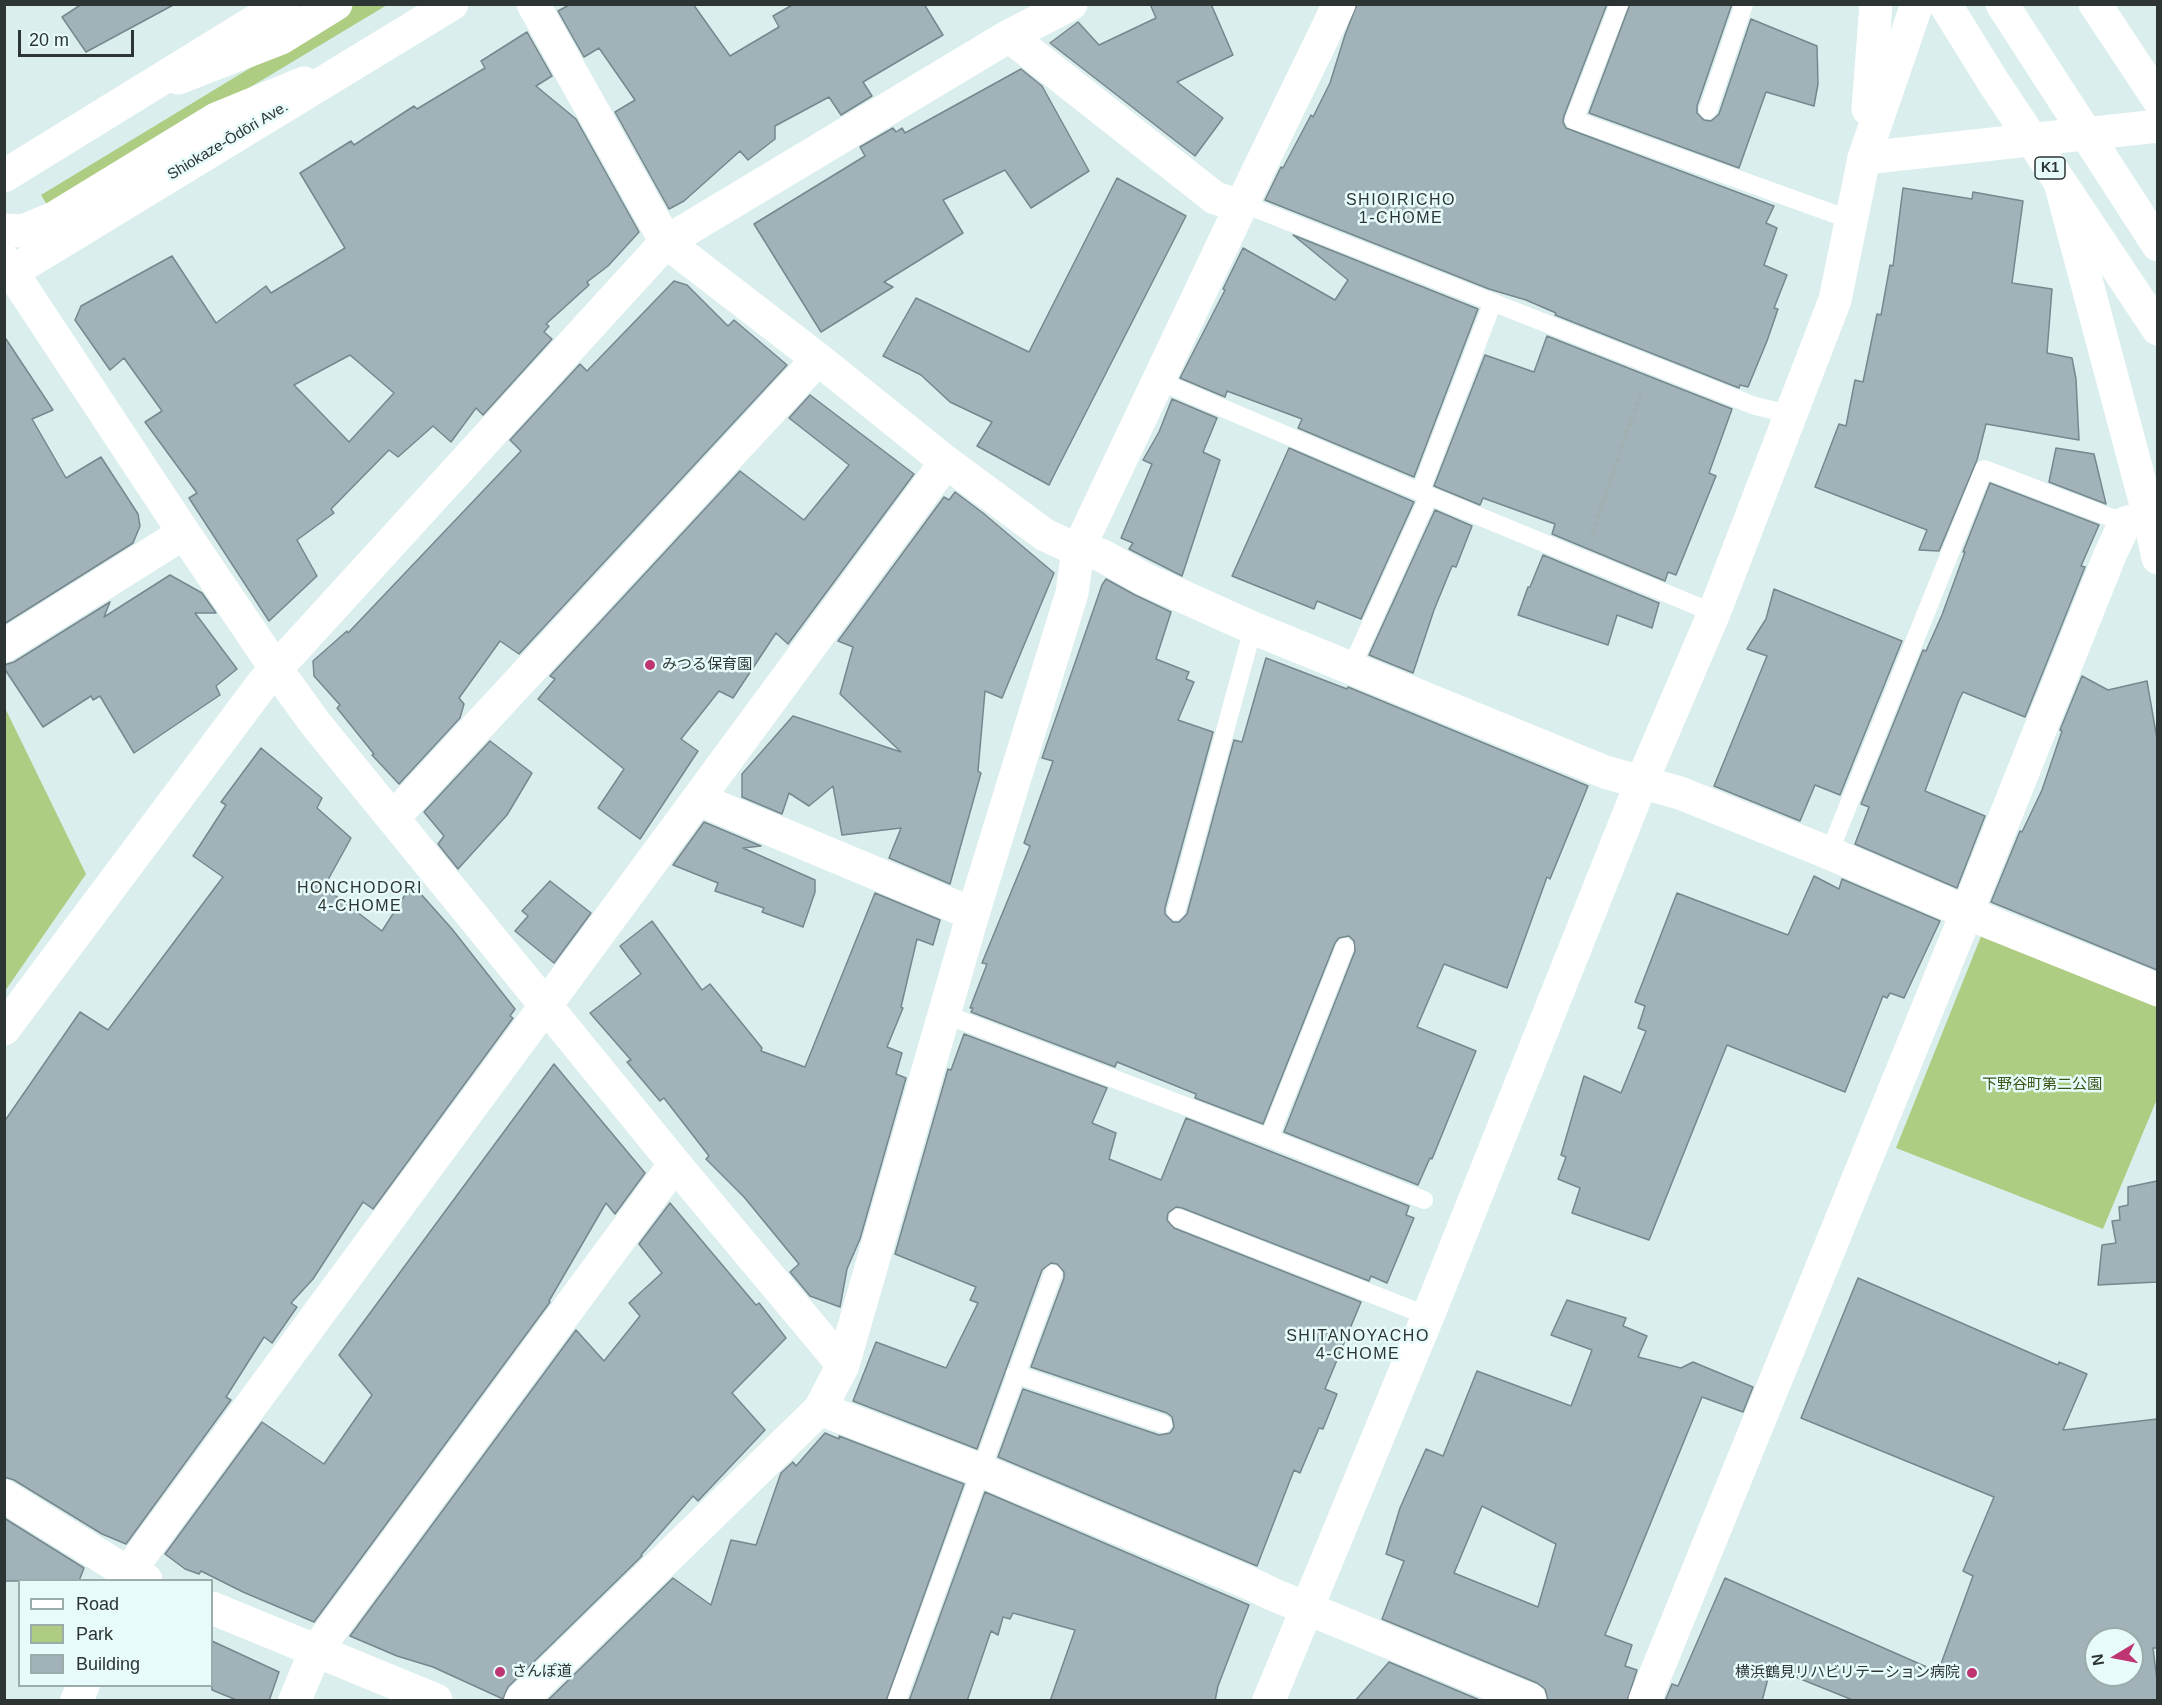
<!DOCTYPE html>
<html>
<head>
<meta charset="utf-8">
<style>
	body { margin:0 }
	#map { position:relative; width:2162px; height:1705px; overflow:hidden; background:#d9eeed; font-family:Arial,sans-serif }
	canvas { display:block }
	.frame { position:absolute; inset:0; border:6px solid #2d3534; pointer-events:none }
	.legend { position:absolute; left:18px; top:1579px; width:195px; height:108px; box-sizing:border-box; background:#e6fbfa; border:2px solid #9cacab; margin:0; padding:8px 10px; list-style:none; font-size:18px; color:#2d3534 }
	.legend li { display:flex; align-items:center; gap:12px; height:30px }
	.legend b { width:30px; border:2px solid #9cacab }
	.north { position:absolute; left:2084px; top:1627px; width:60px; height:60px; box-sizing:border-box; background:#e6fbfa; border:2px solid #9cacab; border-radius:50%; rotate:260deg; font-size:16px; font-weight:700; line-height:24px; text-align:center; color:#2d3534 }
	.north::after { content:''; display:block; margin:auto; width:21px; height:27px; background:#be3572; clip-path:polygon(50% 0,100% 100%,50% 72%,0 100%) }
	.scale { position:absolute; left:18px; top:30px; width:116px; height:27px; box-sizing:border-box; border:3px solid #2d3534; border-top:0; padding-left:8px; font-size:18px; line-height:21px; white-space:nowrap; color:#2d3534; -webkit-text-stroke:4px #e6fbfa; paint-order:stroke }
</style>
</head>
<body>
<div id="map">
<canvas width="2162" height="1705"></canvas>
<div class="frame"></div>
<ul class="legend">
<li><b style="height:8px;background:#fff"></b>Road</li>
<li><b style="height:16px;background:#aecd83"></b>Park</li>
<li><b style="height:16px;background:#a1b2b9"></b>Building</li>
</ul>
<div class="north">N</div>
<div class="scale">20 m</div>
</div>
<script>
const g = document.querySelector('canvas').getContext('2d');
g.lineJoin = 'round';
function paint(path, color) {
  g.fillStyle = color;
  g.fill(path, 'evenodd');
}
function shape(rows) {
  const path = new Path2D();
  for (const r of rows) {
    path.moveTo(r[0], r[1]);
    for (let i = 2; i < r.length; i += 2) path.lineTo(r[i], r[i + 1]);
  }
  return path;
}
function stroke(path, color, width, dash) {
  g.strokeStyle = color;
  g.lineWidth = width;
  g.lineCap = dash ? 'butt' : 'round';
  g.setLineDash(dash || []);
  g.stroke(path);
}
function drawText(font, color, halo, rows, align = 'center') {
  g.font = font + ' Arial,"Noto Sans JP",sans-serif';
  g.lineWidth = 5;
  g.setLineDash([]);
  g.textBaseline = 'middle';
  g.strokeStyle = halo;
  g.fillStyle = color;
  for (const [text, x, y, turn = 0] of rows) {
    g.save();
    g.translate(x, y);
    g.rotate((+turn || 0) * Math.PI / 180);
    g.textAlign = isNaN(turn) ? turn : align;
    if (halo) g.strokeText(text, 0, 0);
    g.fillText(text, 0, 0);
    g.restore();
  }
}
paint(shape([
	[354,5,387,5,49,208,41,195],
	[5,708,86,874,5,991,4,991],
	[1984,929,2157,999,2157,1099,2103,1229,1896,1148]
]), '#aecd83');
const building = shape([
	[82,4,175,4,86,52,62,17,82,4],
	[571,4,693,4,730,56,779,27,773,16,794,4,924,4,943,35,863,82,872,96,841,115,829,97,775,126,775,139,748,160,740,151,684,201,669,209,615,112,635,100,599,48,584,57,558,11,571,4],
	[1150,4,1211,4,1233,55,1177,82,1223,118,1195,156,1050,43,1078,22,1099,45,1156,18,1150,4],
	[1357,4,1607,4,1564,116,1563,122,1566,128,1774,206,1766,223,1777,228,1764,265,1787,275,1774,308,1778,309,1767,341,1748,387,1740,385,1739,388,1555,315,1556,313,1526,300,1489,289,1265,200,1281,167,1283,168,1311,115,1313,117,1330,83,1345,35,1357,4],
	[1630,4,1732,4,1697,106,1697,113,1704,120,1711,121,1719,114,1751,19,1817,46,1818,84,1814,106,1766,92,1739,168,1589,113,1630,4],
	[527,32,552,76,536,86,576,119,639,232,608,266,587,282,589,285,546,324,549,326,544,332,552,339,483,415,476,408,451,442,433,426,398,457,389,450,331,509,334,513,297,540,317,576,269,621,189,498,197,493,145,422,162,411,124,358,110,370,75,320,81,306,172,256,216,323,266,286,271,293,345,248,300,173,351,141,354,145,414,106,417,109,485,68,481,61,527,32],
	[350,355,394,393,349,442,294,385,350,355],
	[1021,69,1042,86,1089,171,1031,208,1005,170,943,200,963,233,884,282,893,287,821,332,754,224,865,156,860,147,893,128,896,132,902,128,905,133,1021,69],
	[1117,178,1186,216,1049,485,977,446,992,422,950,402,921,375,883,356,916,298,1029,352,1117,178],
	[1903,188,1972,199,1973,192,2023,201,2012,283,2052,289,2047,353,2072,358,2076,379,2079,440,1986,424,1977,460,1939,551,1919,550,1927,530,1815,487,1839,424,1846,426,1855,380,1863,382,1877,314,1881,315,1890,265,1893,266,1903,188],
	[1293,235,1478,309,1414,477,1298,428,1302,419,1227,391,1225,397,1180,378,1225,290,1223,289,1243,248,1335,300,1348,280,1293,235],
	[674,281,687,285,728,326,734,320,787,365,519,654,500,641,459,698,464,704,460,718,399,784,372,755,374,754,337,708,340,705,314,676,313,661,347,631,348,633,521,451,510,440,580,364,587,371,674,281],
	[4,336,53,410,32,419,66,478,101,457,138,514,140,526,133,543,4,624,4,336],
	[1547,336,1732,409,1709,473,1716,476,1676,575,1668,572,1665,581,1552,534,1555,524,1483,498,1480,505,1434,486,1485,355,1534,372,1547,336],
	[810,395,914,474,788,644,776,633,733,698,719,691,681,739,698,751,640,839,598,808,624,769,538,699,555,679,550,676,740,471,804,520,849,465,789,418,810,395],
	[1172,399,1217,418,1203,452,1220,460,1182,576,1129,549,1133,543,1121,538,1152,464,1143,460,1159,432,1172,399],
	[1289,448,1414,502,1361,619,1317,601,1314,609,1232,576,1289,448],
	[2056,448,2094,454,2106,504,2049,482,2056,448],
	[1990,483,2099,525,2081,566,2085,567,2025,717,1963,692,1959,700,1925,791,1985,816,1957,888,1855,844,1869,807,1861,804,1923,650,1926,651,1942,615,1965,552,1963,552,1990,483],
	[955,492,983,513,1054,573,1002,698,985,691,978,771,981,773,950,884,889,858,901,828,842,835,833,786,809,806,789,793,782,814,742,797,742,774,793,716,901,752,840,694,853,647,838,641,944,497,949,500,955,492],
	[1435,510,1472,526,1456,567,1452,566,1434,610,1413,673,1369,655,1435,510],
	[1543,555,1659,603,1652,628,1617,615,1608,645,1518,615,1528,587,1530,587,1543,555],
	[170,575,202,593,216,613,195,613,237,669,216,686,220,695,134,753,100,696,93,700,91,696,43,727,4,668,4,665,14,662,110,602,104,617,170,575],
	[1106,579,1135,595,1171,612,1156,659,1189,672,1186,679,1194,682,1178,720,1213,732,1165,908,1165,914,1173,922,1179,922,1187,914,1234,740,1242,742,1266,658,1347,689,1348,687,1588,786,1550,879,1547,877,1507,988,1444,964,1417,1027,1476,1051,1432,1159,1430,1158,1418,1185,1284,1132,1355,951,1354,941,1349,936,1339,938,1335,943,1263,1124,1195,1098,1196,1094,1117,1062,1115,1067,971,1012,973,1008,970,1008,987,964,982,963,1030,846,1024,843,1053,761,1042,758,1102,585,1106,579],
	[1774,589,1902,641,1840,795,1815,785,1800,821,1714,786,1767,656,1747,649,1766,619,1774,589],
	[2082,676,2108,690,2147,681,2157,739,2157,970,1991,902,2020,831,2022,832,2042,790,2062,731,2060,730,2082,676],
	[490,741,532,773,507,815,458,869,438,844,444,836,424,812,490,741],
	[261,748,322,798,317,808,351,838,324,887,382,931,412,884,452,929,515,1009,510,1016,513,1018,373,1209,363,1202,313,1279,291,1303,297,1307,272,1343,264,1337,226,1397,231,1400,126,1544,102,1534,14,1480,4,1477,4,1122,80,1012,108,1030,223,877,193,856,226,805,221,802,261,748],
	[704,822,761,846,743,848,815,880,815,892,803,927,762,912,764,908,715,891,718,883,673,865,704,822],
	[1814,876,1839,889,1842,879,1940,921,1904,998,1890,993,1887,998,1883,996,1845,1092,1727,1045,1649,1240,1572,1213,1580,1188,1558,1179,1566,1157,1561,1155,1584,1076,1621,1093,1646,1031,1638,1028,1645,1006,1635,1002,1677,893,1788,935,1814,876],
	[550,881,591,913,554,963,515,931,528,916,522,911,550,881],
	[875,893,940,920,933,945,917,939,901,1007,903,1008,887,1047,902,1053,896,1074,906,1078,860,1239,847,1269,840,1307,810,1296,790,1272,799,1264,744,1197,706,1159,709,1156,664,1098,660,1101,627,1062,631,1060,590,1013,641,974,620,946,652,921,702,990,710,984,762,1048,761,1051,805,1067,875,893],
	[964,1034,1107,1088,1092,1123,1116,1133,1109,1159,1161,1180,1186,1118,1409,1206,1406,1215,1414,1218,1387,1283,1371,1276,1369,1281,1182,1208,1176,1207,1168,1213,1167,1220,1174,1228,1361,1302,1325,1389,1337,1394,1323,1429,1319,1428,1300,1473,1294,1470,1257,1566,998,1457,1023,1389,1159,1435,1170,1433,1174,1427,1172,1417,1167,1413,1031,1367,1064,1278,1064,1272,1057,1264,1051,1263,1042,1270,977,1449,853,1401,876,1342,946,1368,978,1303,970,1300,976,1287,895,1254,948,1069,951,1070,964,1034],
	[554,1064,645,1173,615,1214,606,1203,549,1301,550,1302,314,1622,243,1592,201,1571,199,1574,185,1569,165,1554,262,1422,324,1464,372,1395,339,1355,554,1064],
	[2157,1181,2157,1282,2098,1285,2102,1245,2116,1243,2112,1221,2120,1220,2119,1207,2128,1205,2128,1187,2157,1181],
	[670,1203,756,1305,759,1303,786,1338,732,1393,765,1430,698,1501,693,1496,641,1555,642,1556,508,1687,503,1699,433,1667,397,1656,350,1636,576,1330,604,1361,640,1316,629,1303,662,1273,639,1244,670,1203],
	[1858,1278,2058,1365,2059,1362,2087,1374,2063,1430,2157,1419,2157,1648,2153,1648,2157,1681,2157,1701,1855,1701,1771,1667,1762,1701,1665,1701,1672,1684,1678,1686,1725,1578,1938,1672,1973,1576,1963,1571,1994,1497,1801,1418,1858,1278],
	[2096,1639,2132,1639,2132,1675,2096,1675,2096,1639],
	[1567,1300,1626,1318,1623,1326,1647,1336,1638,1357,1681,1368,1693,1362,1753,1387,1743,1412,1702,1397,1605,1635,1632,1645,1625,1666,1637,1670,1627,1701,1548,1701,1545,1689,1537,1683,1382,1619,1404,1561,1386,1554,1400,1508,1426,1449,1443,1456,1477,1371,1571,1406,1592,1350,1551,1335,1567,1300],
	[1482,1506,1556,1544,1538,1607,1454,1573,1482,1506],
	[825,1433,839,1439,839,1436,964,1484,886,1701,547,1701,673,1578,711,1605,731,1540,756,1545,781,1473,793,1462,796,1466,825,1433],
	[985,1492,1249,1605,1218,1686,1215,1701,1050,1701,1075,1630,1013,1613,1010,1619,1003,1617,998,1635,991,1631,967,1701,909,1701,985,1492],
	[4,1518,84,1568,79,1581,4,1581,4,1518],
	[212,1641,279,1672,269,1701,239,1701,212,1690,212,1641],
	[1389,1662,1482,1701,1355,1701,1389,1662]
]);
paint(building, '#a1b2b9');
stroke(building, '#77878e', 1.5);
stroke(shape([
	[1592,533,1641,393]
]), '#9fb0af', 4, [4.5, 3]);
stroke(shape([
	[1619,4,1574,120,1851,220],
	[1708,110,1744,4],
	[1241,206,1259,210,1755,406,1790,414],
	[1159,381,1420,492,1714,613],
	[1420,492,1493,302],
	[1351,668,1429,496],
	[1829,853,1984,469,2125,523],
	[1176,911,1253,628],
	[944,1014,1269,1138,1345,947],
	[1269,1138,1424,1200],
	[1178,1218,1428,1316],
	[1015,1374,1163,1424],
	[897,1700,1053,1274]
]), '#fff', 18);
stroke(shape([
	[533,4,666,242,818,359,946,462,1045,535,1078,550,1101,555,1144,579,1253,628,1605,772,1680,793,1829,853,1996,925,2158,990],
	[1009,36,1215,198,1241,206],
	[178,78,281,38,336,4],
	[1864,158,2158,126],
	[2061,186,2149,516,2158,558],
	[4,230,23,231,54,218,216,119,304,83],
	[4,260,184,533,276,669,315,723,675,1164,843,1365],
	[4,646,184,533],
	[698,799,973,914],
	[393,818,818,359],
	[4,1029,263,683,666,242,1009,36,1071,4],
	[820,1409,980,1470,1249,1583,1272,1594,1530,1700],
	[4,1496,128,1573,146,1580],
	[125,1580,128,1573,149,1544,946,462],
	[212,1608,436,1700],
	[77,1700,83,1686],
	[295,1700,315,1652,675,1164],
	[521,1700,820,1409,843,1365,973,914,1072,593,1078,550,1241,206,1339,4],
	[1645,1700,1967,912,2110,555,2125,523,2149,516]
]), '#fff', 33);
stroke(shape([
	[1868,109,1876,4],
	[4,176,283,4],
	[4,277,452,4],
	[1269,1700,1428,1316,1642,781,1714,613,1835,300,1864,158,1917,4]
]), '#fff', 33);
stroke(shape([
	[2095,4,2158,99]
]), '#fff', 33);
stroke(shape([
	[1945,4,1994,83,2158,329],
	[2002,4,2158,245]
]), '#fff', 33);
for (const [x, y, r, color] of [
	[650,665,6,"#be3572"],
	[500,1672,6,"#be3572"],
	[1972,1673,6,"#be3572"]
]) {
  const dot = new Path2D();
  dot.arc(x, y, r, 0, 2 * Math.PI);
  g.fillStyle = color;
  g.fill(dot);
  stroke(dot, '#e6fbfa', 2);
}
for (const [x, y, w] of [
	[2050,168,30]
]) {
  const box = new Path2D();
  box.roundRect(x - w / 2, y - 11, w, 22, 4.5);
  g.fillStyle = '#e6fbfa';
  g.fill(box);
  stroke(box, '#2d3534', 1.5);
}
drawText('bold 14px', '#2d3534', null, [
	["K1",2050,168]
]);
drawText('15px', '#2d3534', '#e6fbfa', [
	["Shiokaze-Ōdōri Ave.",228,141,-31]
]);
drawText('15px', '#2d3534', '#e6fbfa', [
	["みつる保育園",662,665],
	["さんぽ道",512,1672],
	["横浜鶴見リハビリテーション病院",1960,1673,"right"]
], 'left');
drawText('15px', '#3d5216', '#e6fbfa', [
	["下野谷町第二公園",2042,1085]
]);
g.letterSpacing = '1.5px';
drawText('16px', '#2d3534', '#e6fbfa', [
	["SHIOIRICHO",1401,201],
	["1-CHOME",1401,219],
	["HONCHODORI",360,889],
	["4-CHOME",360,907],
	["SHITANOYACHO",1358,1337],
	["4-CHOME",1358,1355]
]);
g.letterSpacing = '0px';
</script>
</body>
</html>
